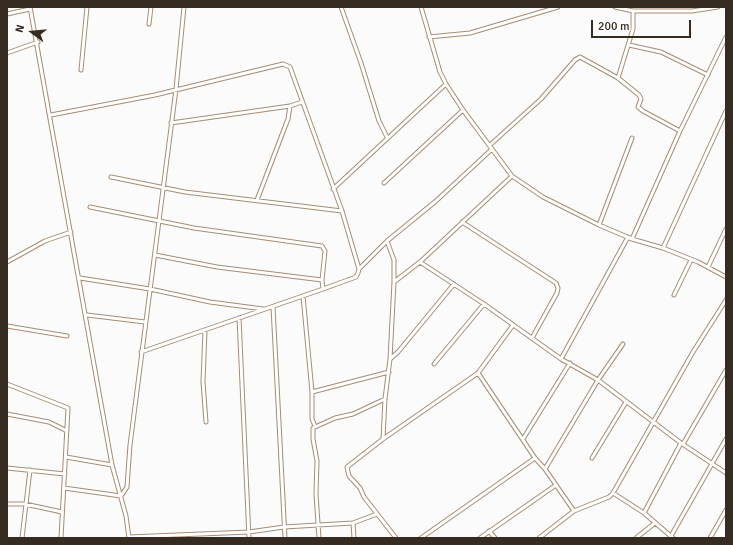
<!DOCTYPE html>
<html>
<head>
<meta charset="utf-8">
<style>
	body { margin:0 }
	#map { position:relative; width:733px; height:545px; overflow:hidden; background:#fbfbfb; font-family:Signika,sans-serif }
	canvas { display:block }
	.frame { position:absolute; inset:0; border:8px solid #362b21; pointer-events:none }
	.north { position:absolute; left:12px; top:12px; width:40px; height:40px; -webkit-text-stroke:3px #fff; paint-order:stroke; rotate:286deg; font-size:11px; font-weight:700; line-height:16px; text-align:center; color:#362b21 }
	.north::after { content:''; display:block; margin:auto; width:14px; height:18px; background:#362b21; clip-path:polygon(50% 0,100% 100%,50% 72%,0 100%) }
	.scale { position:absolute; left:591px; top:20px; width:100px; height:18px; box-sizing:border-box; border:2px solid #362b21; border-top:0; padding-left:5px; font-size:12px; line-height:14px; white-space:nowrap; color:#362b21; -webkit-text-stroke:3px #fff; paint-order:stroke }
</style>
</head>
<body>
<div id="map">
<canvas width="733" height="545"></canvas>
<div class="frame"></div>
<div class="north">N</div>
<div class="scale">200 m</div>
</div>
<script>
const g = document.querySelector('canvas').getContext('2d');
g.lineJoin = 'round';
function shape(rows) {
  const path = new Path2D();
  for (const r of rows) {
    path.moveTo(r[0], r[1]);
    for (let i = 2; i < r.length; i += 2) path.lineTo(r[i], r[i + 1]);
  }
  return path;
}
function stroke(path, color, width, dash) {
  g.strokeStyle = color;
  g.lineWidth = width;
  g.lineCap = dash ? 'butt' : 'round';
  g.setLineDash(dash || []);
  g.stroke(path);
}
const minor = shape([
	[30,7,112,465,126,516,129,538],
	[341,7,361,63,379,121,387,137],
	[421,7,440,72,446,84,463,110,512,176,543,197,599,225,632,239,663,248,698,262,726,277],
	[615,7,633,11,692,11,718,7],
	[7,14,30,9],
	[149,24,151,7],
	[429,37,470,33,558,7],
	[629,45,661,52,708,75],
	[7,53,38,42],
	[81,70,87,7],
	[618,78,633,29,633,11],
	[51,115,155,95,283,64,290,67,342,211,359,269,358,273,356,277,323,289,141,352],
	[171,123,290,106,302,102],
	[490,145,541,99,575,60,580,57,618,78,639,95,641,99,638,107,643,111,680,131],
	[111,177,185,192,342,211],
	[384,183,463,110],
	[333,189,446,84],
	[257,200,288,119,290,106],
	[90,207,194,228,322,246,325,251,322,280,323,289],
	[462,222,556,283,558,288,557,293,532,338],
	[599,225,632,138],
	[628,237,561,359,598,380,681,443,726,473],
	[632,239,680,131,726,37],
	[663,248,726,111],
	[155,255,217,267,322,280],
	[7,262,45,241,71,232],
	[420,262,484,304,561,359],
	[708,267,726,229],
	[359,269,387,241,436,201,492,149],
	[80,278,150,289,210,302,263,309],
	[394,282,420,262,512,176],
	[674,295,691,260],
	[303,296,312,392,312,419,315,426],
	[273,307,285,538],
	[87,315,145,322],
	[239,318,249,538],
	[7,326,67,336],
	[205,330,203,382,206,422],
	[390,359,398,352,454,284],
	[434,364,484,304],
	[478,373,535,458,545,469,574,511],
	[7,384,68,408,61,538],
	[312,392,389,372],
	[7,414,49,422,67,431],
	[383,439,385,399,390,359,394,282,394,260,387,241],
	[523,439,570,363],
	[683,444,726,370],
	[66,457,112,465],
	[592,458,626,402],
	[7,468,65,474],
	[545,469,598,380,623,344],
	[64,488,121,496,127,487,130,445,176,89,184,7],
	[613,493,644,513,673,538],
	[7,504,25,504,62,512],
	[644,513,681,443],
	[353,523,354,538],
	[489,531,495,538],
	[671,536,726,439],
	[129,537,249,532,284,527,353,523,377,514],
	[22,538,30,470],
	[319,538,316,494,317,461,313,439,313,428,335,418,353,414,385,399],
	[396,538,364,497,360,488,349,476,347,467,383,439,478,373,513,325],
	[421,538,535,458],
	[480,538,556,485],
	[539,538,574,511,609,497,613,493,693,352,726,300],
	[636,538,655,523],
	[710,538,726,510]
]);
stroke(minor, '#a78c73', 5);
stroke(minor, '#fff', 3);
</script>
</body>
</html>
